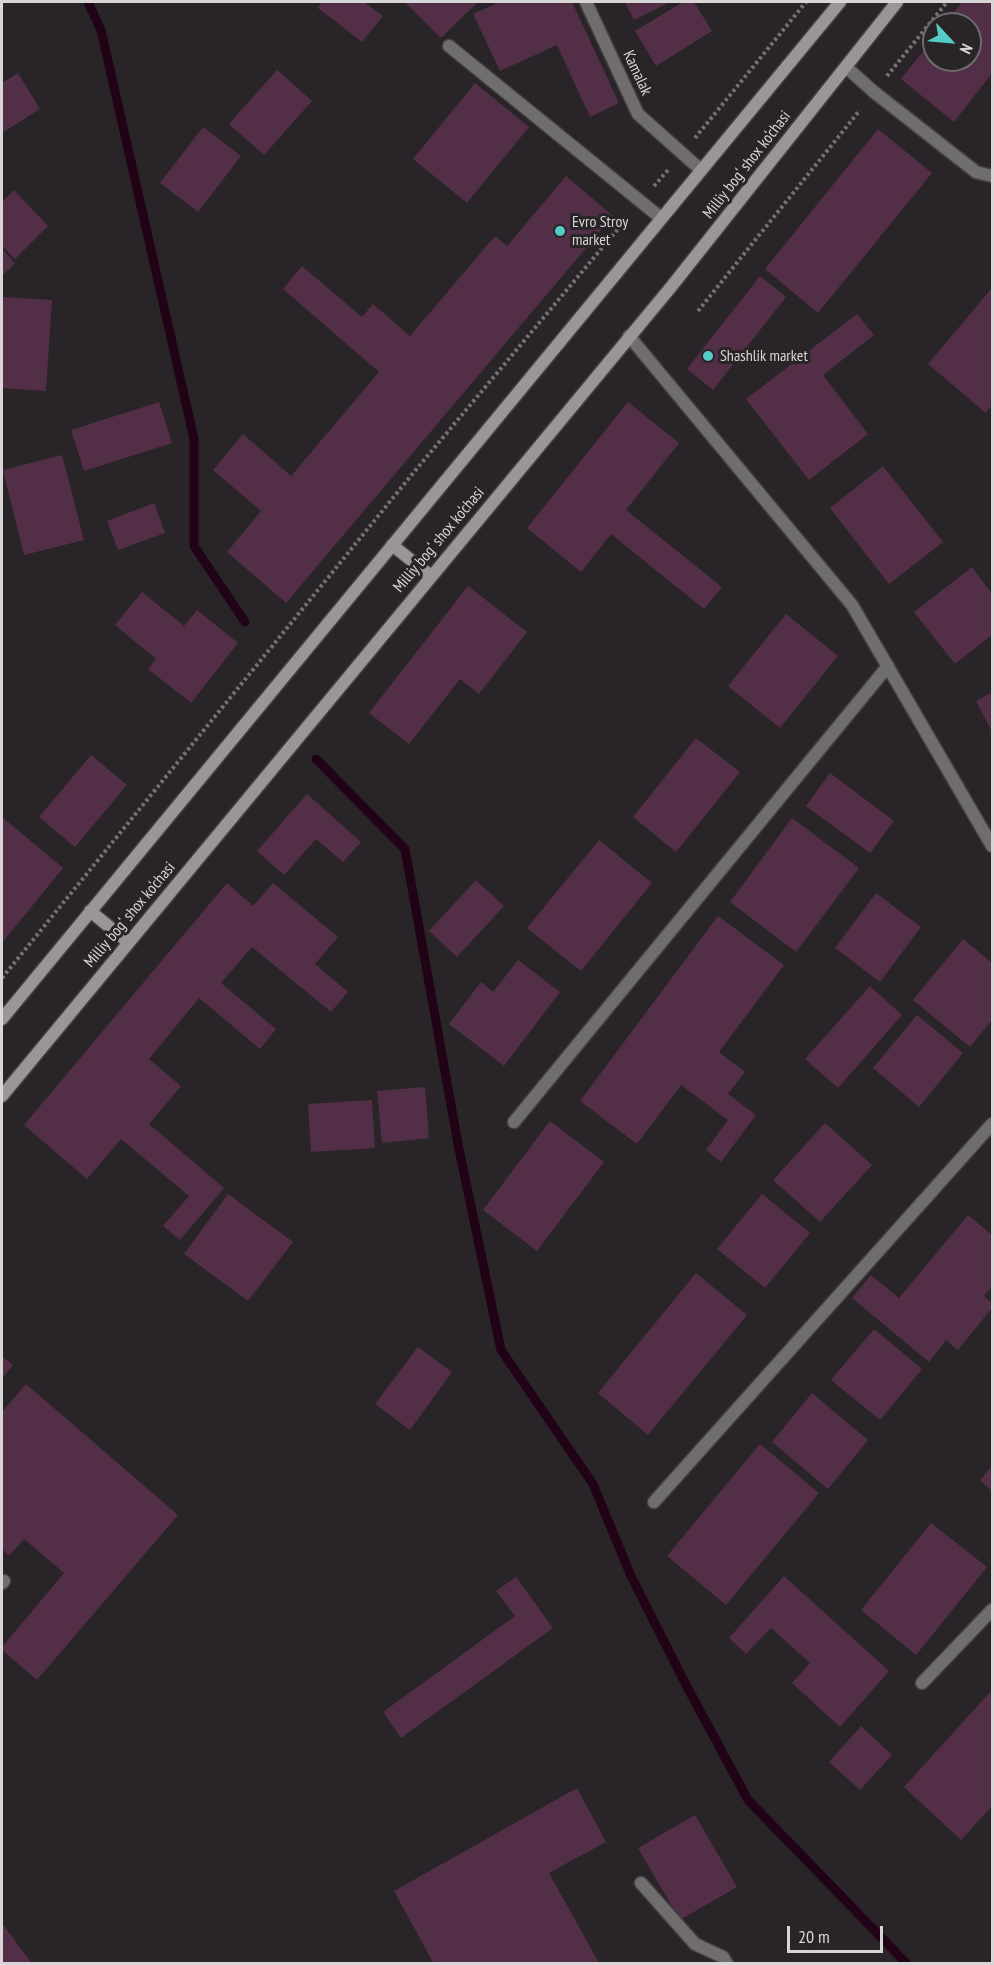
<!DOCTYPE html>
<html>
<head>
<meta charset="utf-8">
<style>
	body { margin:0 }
	#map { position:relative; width:994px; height:1965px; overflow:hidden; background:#292427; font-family:"PT Sans Narrow",sans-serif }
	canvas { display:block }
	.frame { position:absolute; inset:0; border:3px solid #d8d5d7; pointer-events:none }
	.north { position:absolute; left:922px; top:12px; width:60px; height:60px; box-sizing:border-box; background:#292427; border:2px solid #6f6b6d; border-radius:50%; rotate:116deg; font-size:16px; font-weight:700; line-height:24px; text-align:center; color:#d8d5d7 }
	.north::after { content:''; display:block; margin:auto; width:21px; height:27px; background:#54cdc8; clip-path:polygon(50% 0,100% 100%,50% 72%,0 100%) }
	.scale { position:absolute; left:787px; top:1926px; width:96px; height:27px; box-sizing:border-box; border:3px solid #d8d5d7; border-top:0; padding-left:8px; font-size:18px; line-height:21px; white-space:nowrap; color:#d8d5d7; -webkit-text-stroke:4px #292427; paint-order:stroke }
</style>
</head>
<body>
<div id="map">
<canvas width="994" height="1965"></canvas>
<div class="frame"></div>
<div class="north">N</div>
<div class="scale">20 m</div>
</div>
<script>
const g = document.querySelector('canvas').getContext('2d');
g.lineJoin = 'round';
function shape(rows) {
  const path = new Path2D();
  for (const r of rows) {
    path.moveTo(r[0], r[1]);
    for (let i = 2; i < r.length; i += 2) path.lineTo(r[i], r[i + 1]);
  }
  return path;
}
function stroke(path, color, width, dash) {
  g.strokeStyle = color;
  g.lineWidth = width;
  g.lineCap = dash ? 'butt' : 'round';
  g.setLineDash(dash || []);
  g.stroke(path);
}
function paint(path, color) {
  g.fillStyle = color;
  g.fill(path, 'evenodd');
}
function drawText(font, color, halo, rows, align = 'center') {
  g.font = font + ' "PT Sans Narrow",sans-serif';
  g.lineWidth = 6;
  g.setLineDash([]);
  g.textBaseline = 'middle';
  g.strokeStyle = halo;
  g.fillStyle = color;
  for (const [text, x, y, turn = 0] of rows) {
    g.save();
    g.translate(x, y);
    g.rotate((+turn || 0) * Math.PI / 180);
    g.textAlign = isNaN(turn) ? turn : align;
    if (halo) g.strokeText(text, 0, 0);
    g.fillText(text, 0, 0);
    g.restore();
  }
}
stroke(shape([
	[88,2,101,30,194,439,194,546,245,622],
	[316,759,405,849,458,1144,501,1350,593,1484,631,1576,685,1683,748,1800,907,1964]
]), '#200317', 9);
paint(shape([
	[322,2,364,2,383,16,362,42,318,8],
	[405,2,478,2,441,38],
	[500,2,572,2,619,103,590,117,557,45,500,71,473,14],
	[625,2,670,2,634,20],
	[683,2,694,2,712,31,656,66,635,31],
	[962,2,992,2,992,73,954,122,901,79,934,38,934,60,970,60,970,24,945,24],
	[277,70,312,101,264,155,229,124],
	[18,73,40,109,2,133,2,83],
	[475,83,529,127,467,203,413,159],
	[203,127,241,156,198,212,160,183],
	[878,129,932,173,818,313,765,269],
	[566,176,613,216,286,603,227,552,261,511,213,470,243,434,291,476,379,372,283,289,302,266,362,317,373,304,410,336,495,236,507,246],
	[14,190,48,226,15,259,2,246,2,202],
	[2,249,15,263,2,276],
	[760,276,786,297,713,390,687,369],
	[992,288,992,405,986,413,928,364],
	[2,297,52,300,46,391,2,388],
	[857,314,874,335,823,375,868,434,809,480,746,399],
	[159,402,172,443,84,471,71,430],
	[628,402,679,443,626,510,722,587,704,609,611,534,581,572,527,528],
	[62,455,84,540,24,555,3,470],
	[883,466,943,542,889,584,830,508],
	[154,503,165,533,118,550,107,521],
	[972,567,992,594,992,635,955,664,914,612],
	[468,586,527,632,479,694,460,679,409,744,369,713],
	[142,592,184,626,197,610,238,643,191,703,148,669,156,659,115,625],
	[786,614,838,656,780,728,728,686],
	[992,692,992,732,976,701],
	[696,738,740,772,676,852,633,817],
	[91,755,127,785,75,847,39,817],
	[830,773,894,821,870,853,806,806],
	[307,794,361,842,343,862,316,839,284,875,257,851],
	[2,817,63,868,2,943],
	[792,818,859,868,796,952,730,902],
	[599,840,652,883,581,971,527,928],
	[476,880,504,906,457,957,429,931],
	[227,883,253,906,273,883,338,937,315,964,348,992,331,1012,252,947,221,983,276,1029,260,1049,199,998,149,1059,181,1086,149,1124,224,1188,180,1240,163,1226,189,1196,121,1139,87,1179,24,1125],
	[876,893,921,927,880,982,835,948],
	[718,916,784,965,719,1052,745,1072,728,1094,756,1115,721,1162,706,1150,728,1120,681,1085,637,1144,580,1101],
	[963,939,992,963,992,1020,970,1047,913,1000],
	[518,960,560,992,504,1066,449,1024,481,982,493,992],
	[870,986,902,1015,838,1088,805,1059],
	[917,1015,963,1053,919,1107,873,1068],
	[425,1087,429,1138,382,1143,377,1091],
	[372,1100,375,1148,311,1152,308,1104],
	[550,1121,604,1162,537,1251,483,1210],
	[825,1123,872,1165,820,1222,773,1180],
	[228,1194,293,1242,248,1301,184,1254],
	[762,1194,810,1233,765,1288,717,1249],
	[968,1215,992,1235,992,1286,984,1296,992,1303,992,1308,958,1350,946,1340,929,1362,852,1298,871,1275,899,1298],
	[696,1273,747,1315,648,1435,598,1393],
	[874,1329,922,1369,880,1420,831,1380],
	[418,1347,452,1372,410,1430,375,1404],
	[2,1356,13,1365,2,1378],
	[26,1384,178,1515,37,1680,2,1650,2,1647,64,1573,24,1539,9,1556,2,1549,2,1412],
	[812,1393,868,1440,828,1489,772,1442],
	[760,1444,819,1493,726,1605,667,1556],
	[992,1466,992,1491,980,1480],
	[931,1523,987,1567,916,1655,861,1610],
	[784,1576,889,1671,840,1727,792,1683,810,1663,771,1628,746,1654,729,1638],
	[516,1577,553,1628,401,1738,383,1712,515,1616,496,1591],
	[992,1690,992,1806,961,1840,904,1787],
	[861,1726,892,1755,860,1790,829,1762],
	[577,1788,606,1842,549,1873,599,1963,434,1964,394,1891],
	[695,1815,737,1887,680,1920,638,1848],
	[2,1923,32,1964,2,1964]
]), '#532f47');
const service = shape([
	[449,46,661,218],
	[2,1583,4,1581],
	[641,1883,695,1944,723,1957,727,1964]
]);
const minor = shape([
	[586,2,638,114,701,170],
	[846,67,874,92,976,172,992,176],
	[629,336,852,605,992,846],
	[514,1122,888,666],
	[654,1502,992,1124],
	[922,1683,992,1610]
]);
const secondary = shape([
	[392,545,431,576],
	[90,911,128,942],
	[2,1019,840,2],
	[2,1096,671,287,897,2]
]);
stroke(service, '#454043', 15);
stroke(minor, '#454043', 15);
stroke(secondary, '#454043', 15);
stroke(shape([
	[887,76,947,2],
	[695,138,806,2],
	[654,186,669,169],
	[698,311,860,110],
	[2,978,414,472,628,217]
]), '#757174', 4, [3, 3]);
stroke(service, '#706d6f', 12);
stroke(minor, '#706d6f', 12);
stroke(secondary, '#9a9698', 12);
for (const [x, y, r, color] of [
	[560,231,6,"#54cdc8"],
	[708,356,6,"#54cdc8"]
]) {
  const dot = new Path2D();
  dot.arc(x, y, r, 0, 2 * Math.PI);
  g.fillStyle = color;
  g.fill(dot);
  stroke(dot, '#292427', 2);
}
drawText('16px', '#d8d5d7', '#292427', [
	["Kamalak",637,73,65],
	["Milliy bog‘ shox ko‘chasi",747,165,-52],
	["Milliy bog‘ shox ko‘chasi",439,540,-50],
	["Milliy bog‘ shox ko‘chasi",130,915,-50]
]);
drawText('16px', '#d8d5d7', '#292427', [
	["Evro Stroy",572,222],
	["market",572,240],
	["Shashlik market",720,356]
], 'left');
</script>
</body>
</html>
